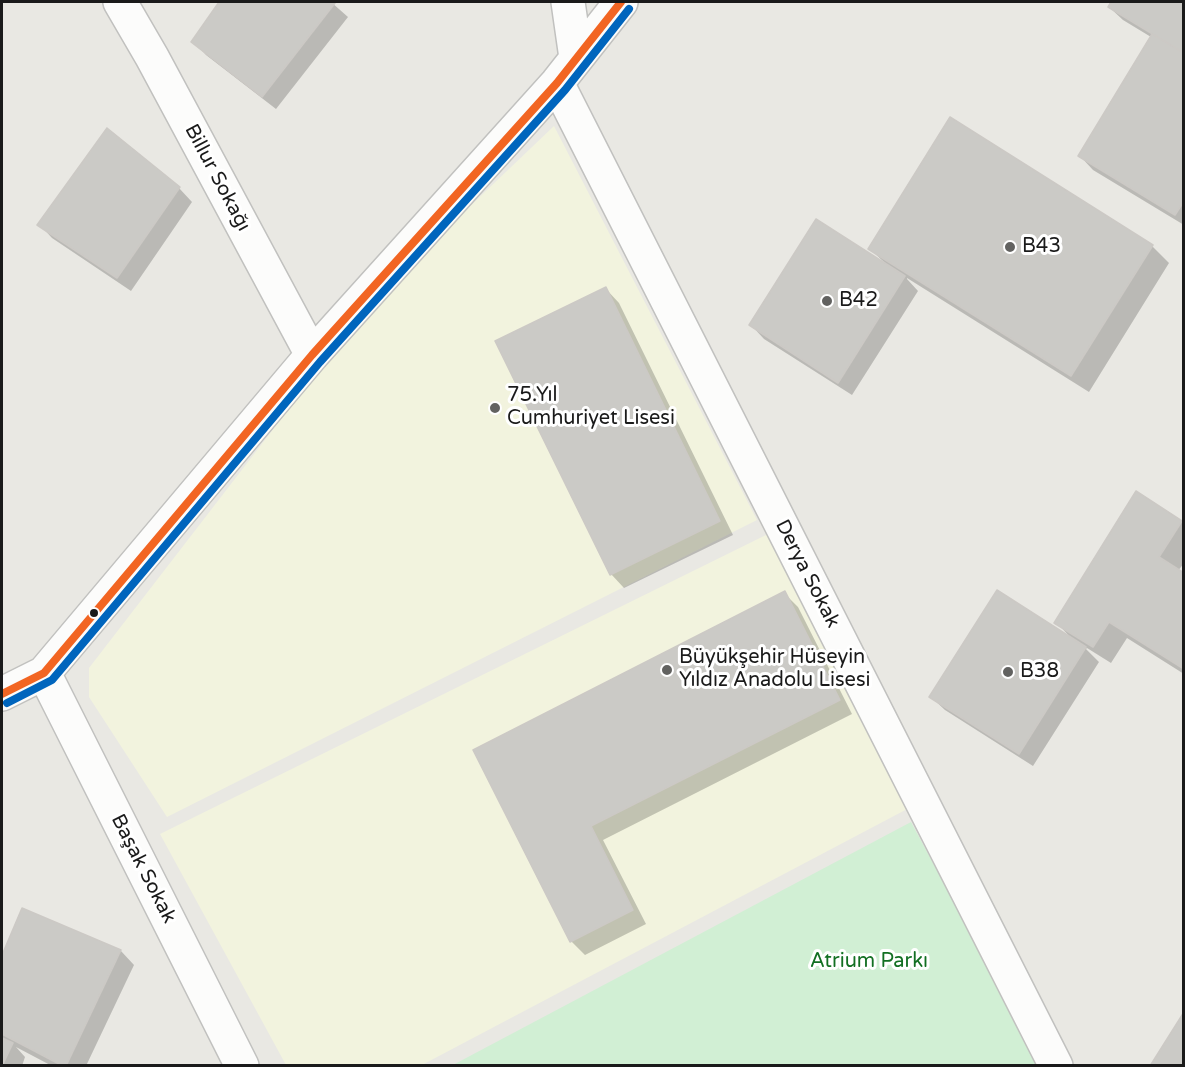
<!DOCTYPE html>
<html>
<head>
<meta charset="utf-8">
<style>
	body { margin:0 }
	#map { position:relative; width:1185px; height:1067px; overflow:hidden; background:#e9e8e3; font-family:"Varela Round",sans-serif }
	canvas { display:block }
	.frame { position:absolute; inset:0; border:3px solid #1a1a1a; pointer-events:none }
</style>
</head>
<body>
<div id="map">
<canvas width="1185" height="1067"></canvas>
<div class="frame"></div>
</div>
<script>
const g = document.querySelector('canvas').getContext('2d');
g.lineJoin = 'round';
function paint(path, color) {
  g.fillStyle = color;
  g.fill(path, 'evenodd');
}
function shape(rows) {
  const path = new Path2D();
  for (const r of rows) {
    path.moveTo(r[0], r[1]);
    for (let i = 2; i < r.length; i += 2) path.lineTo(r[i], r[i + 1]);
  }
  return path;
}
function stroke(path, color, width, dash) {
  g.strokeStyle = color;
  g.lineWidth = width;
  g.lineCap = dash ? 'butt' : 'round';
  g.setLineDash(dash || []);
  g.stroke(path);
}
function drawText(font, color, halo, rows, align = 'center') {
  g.font = font + ' "Varela Round",sans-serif';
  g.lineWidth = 6;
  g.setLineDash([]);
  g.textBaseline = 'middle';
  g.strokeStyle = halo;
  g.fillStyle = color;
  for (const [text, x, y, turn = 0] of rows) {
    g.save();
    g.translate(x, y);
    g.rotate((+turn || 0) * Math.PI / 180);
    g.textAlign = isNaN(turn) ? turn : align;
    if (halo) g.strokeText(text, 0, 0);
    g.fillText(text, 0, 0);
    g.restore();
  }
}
paint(shape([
	[554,126,757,520,167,817,89,697,89,668,376,296],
	[770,533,911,807,420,1066,286,1065,160,834]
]), '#f2f3de');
paint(shape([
	[911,822,1042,1065,451,1066]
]), '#d1efd4');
paint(shape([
	[221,2,331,2,348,17,276,109,206,55,193,41],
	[1113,2,1184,2,1184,225,1093,170,1080,156,1151,37,1123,20,1109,7],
	[179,188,192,202,131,291,52,238,39,224],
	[1152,246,1169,263,1089,392,907,278,907,279,918,291,852,395,764,339,751,325,885,263,870,249],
	[606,289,619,303,733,535,624,588,611,574],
	[1181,522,1184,524,1184,563,1178,571,1184,574,1184,674,1127,638,1111,663,1087,648,1086,649,1099,662,1033,766,945,710,931,697,1071,638,1056,622],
	[784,593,798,607,852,714,603,840,646,924,585,955,571,941,475,751],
	[23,910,121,951,134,965,86,1066,52,1066,16,1047,25,1057,22,1066,2,1066,2,959]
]), '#0003');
const building = shape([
	[219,2,333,2,335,3,262,97,191,42,219,2],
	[1111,2,1184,2,1184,53,1108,7,1111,2],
	[1152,34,1184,53,1184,201,1175,215,1078,156,1152,34],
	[950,117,1153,245,1071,376,868,249,950,117],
	[107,128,180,187,117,278,37,225,107,128],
	[816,219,905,276,838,383,749,325,816,219],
	[606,287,720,521,610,575,495,341,606,287],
	[1136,491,1182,521,1159,557,1184,573,1184,669,1109,622,1093,647,1054,623,1136,491],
	[997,590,1086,647,1019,754,929,697,997,590],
	[785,591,840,700,591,826,633,910,570,942,473,750,785,591],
	[22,908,121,950,66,1066,63,1066,2,1034,2,955,22,908],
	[1184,1012,1184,1066,1150,1066,1184,1012],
	[2,1038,13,1043,2,1066,2,1038]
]);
paint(building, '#cbcac6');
stroke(building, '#ccc9c5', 1.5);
const minor = shape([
	[120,2,152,57,312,355],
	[568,2,576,58],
	[557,83,1056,1066],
	[44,673,242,1066],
	[2,694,44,673,312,355,557,83,621,2]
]);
stroke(minor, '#c1c1bf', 36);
stroke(minor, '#fcfcfb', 33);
stroke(shape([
	[2,694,44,673,312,355,557,83,621,2]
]), '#f26522', 8);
stroke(shape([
	[7,703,52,680,320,362,565,90,629,9]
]), '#0065bd', 8);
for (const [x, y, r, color] of [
	[1010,247,6,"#626260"],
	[827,301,6,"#626260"],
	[495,408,6,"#626260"],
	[94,613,5,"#1a1a1a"],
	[667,670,6,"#626260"],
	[1008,672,6,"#626260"]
]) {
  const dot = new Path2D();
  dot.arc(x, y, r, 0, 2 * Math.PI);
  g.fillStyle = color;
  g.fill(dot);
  stroke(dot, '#fff', 2);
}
drawText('20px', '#1a1a1a', '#fff', [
	["Billur Sokağı",217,178,62],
	["Derya Sokak",807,574,63],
	["Başak Sokak",143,869,63]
]);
drawText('20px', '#1a1a1a', '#fff', [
	["B43",1022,247],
	["B42",839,301],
	["75.Yıl",507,396],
	["Cumhuriyet Lisesi",507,419],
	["Büyükşehir Hüseyin",679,658],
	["Yıldız Anadolu Lisesi",679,681],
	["B38",1020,672]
], 'left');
drawText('20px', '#126f22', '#fff', [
	["Atrium Parkı",869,962]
]);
</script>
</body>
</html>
